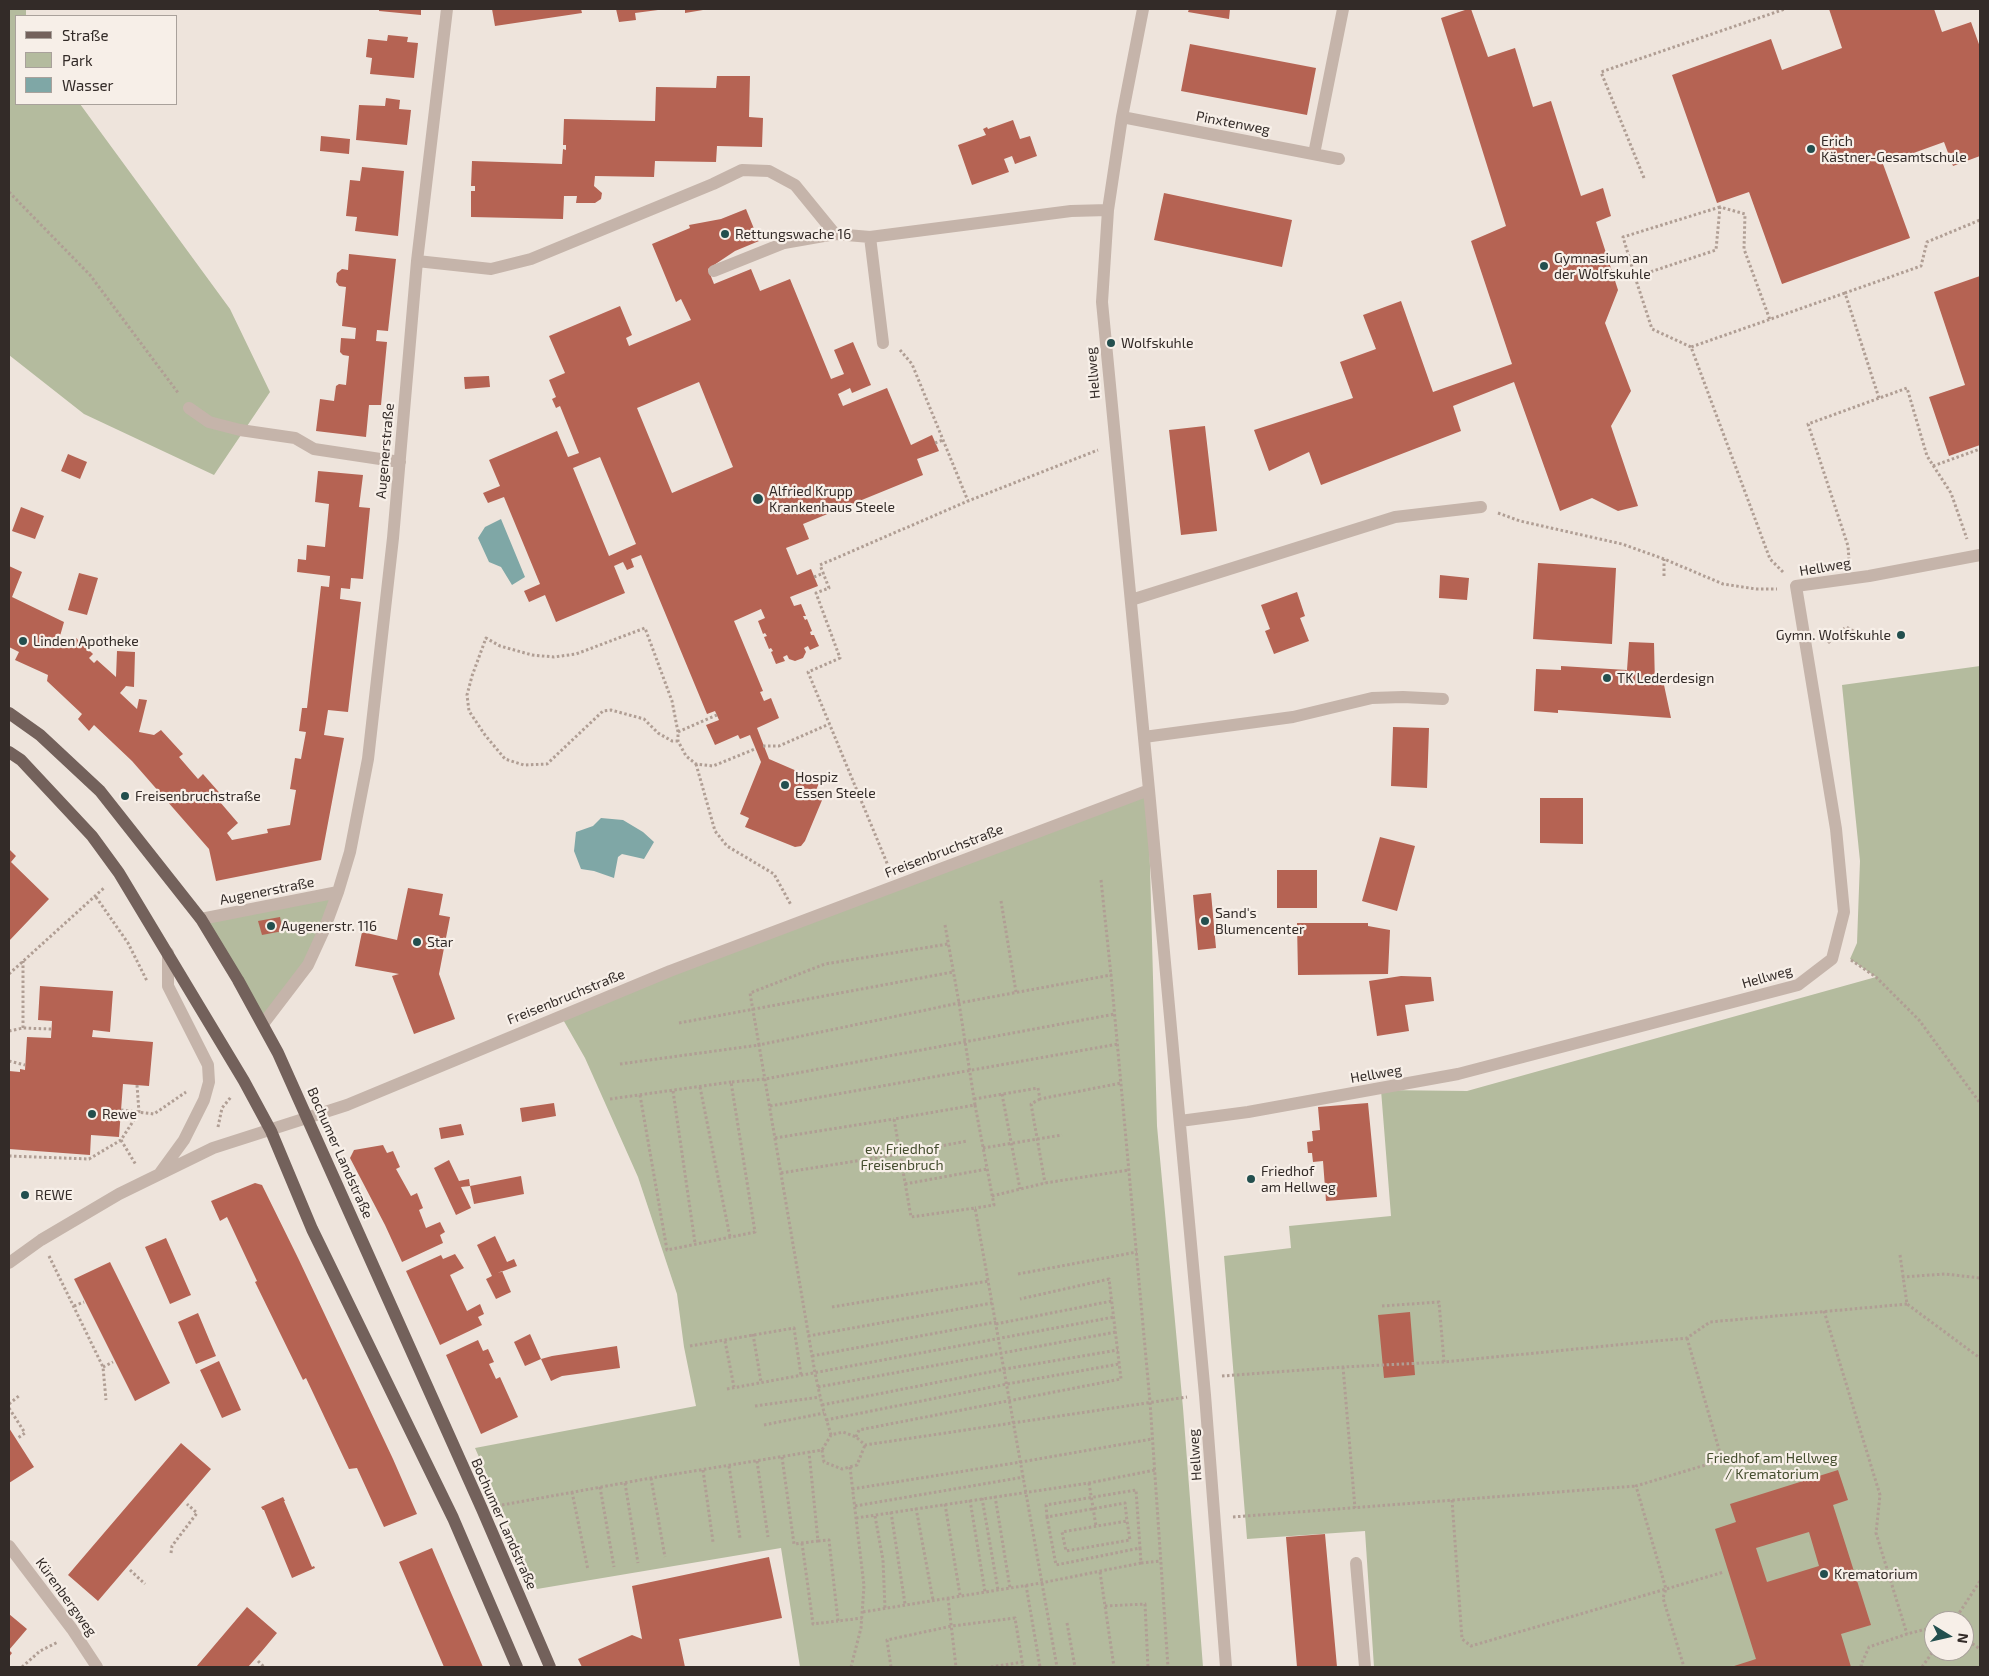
<!DOCTYPE html>
<html>
<head>
<meta charset="utf-8">
<style>
	body { margin:0 }
	#map { position:relative; width:1989px; height:1676px; overflow:hidden; background:#eee4dc; font-family:"Exo 2",sans-serif }
	canvas { display:block }
	.frame { position:absolute; inset:0; border:10px solid #332b28; pointer-events:none }
	.legend { position:absolute; left:15px; top:15px; width:162px; height:90px; box-sizing:border-box; background:#f7efe8; border:1px solid #a9a19b; margin:0; padding:6px 9px; list-style:none; font-size:15px; color:#332b28 }
	.legend li { display:flex; align-items:center; gap:10px; height:25px }
	.legend b { width:25px; border:1px solid #a9a19b }
	.north { position:absolute; left:1924px; top:1611px; width:50px; height:50px; box-sizing:border-box; background:#f7efe8; border:1px solid #a9a19b; border-radius:50%; rotate:99deg; font-size:14px; font-weight:700; line-height:20px; text-align:center; color:#332b28 }
	.north::after { content:''; display:block; margin:auto; width:18px; height:22px; background:#234f4e; clip-path:polygon(50% 0,100% 100%,50% 72%,0 100%) }
</style>
</head>
<body>
<div id="map">
<canvas width="1989" height="1676"></canvas>
<div class="frame"></div>
<ul class="legend">
<li><b style="height:6px;background:#73615b"></b>Straße</li>
<li><b style="height:14px;background:#b4bb9e"></b>Park</li>
<li><b style="height:14px;background:#7fa7a6"></b>Wasser</li>
</ul>
<div class="north">N</div>
</div>
<script>
const g = document.querySelector('canvas').getContext('2d');
g.lineJoin = 'round';
function paint(path, color) {
  g.fillStyle = color;
  g.fill(path, 'evenodd');
}
function shape(rows) {
  const path = new Path2D();
  for (const r of rows) {
    path.moveTo(r[0], r[1]);
    for (let i = 2; i < r.length; i += 2) path.lineTo(r[i], r[i + 1]);
  }
  return path;
}
function stroke(path, color, width, dash) {
  g.strokeStyle = color;
  g.lineWidth = width;
  g.lineCap = dash ? 'butt' : 'round';
  g.setLineDash(dash || []);
  g.stroke(path);
}
function drawText(font, color, halo, rows, align = 'center') {
  g.font = font + ' "Exo 2",sans-serif';
  g.lineWidth = 4.5;
  g.setLineDash([]);
  g.textBaseline = 'middle';
  g.strokeStyle = halo;
  g.fillStyle = color;
  for (const [text, x, y, turn = 0] of rows) {
    g.save();
    g.translate(x, y);
    g.rotate((+turn || 0) * Math.PI / 180);
    g.textAlign = isNaN(turn) ? turn : align;
    if (halo) g.strokeText(text, 0, 0);
    g.fillText(text, 0, 0);
    g.restore();
  }
}
paint(shape([
	[9,9,26,9,26,16,16,16,16,104,80,104,230,309,270,392,214,475,84,414,9,355],
	[1980,666,1980,1667,1374,1667,1365,1531,1247,1539,1224,1256,1291,1248,1289,1226,1391,1216,1381,1090,1467,1091,1876,977,1850,959,1857,943,1860,861,1842,685],
	[1934,1621,1964,1621,1964,1651,1934,1651],
	[1148,793,1157,1126,1183,1408,1203,1667,800,1667,781,1548,537,1589,475,1448,696,1406,684,1347,677,1294,638,1177,585,1058,561,1016],
	[336,895,307,965,263,1022,203,920]
]), '#b4bb9e');
paint(shape([
	[501,519,525,577,512,585,501,567,489,562,478,538,485,527],
	[601,818,623,820,643,832,654,842,644,859,622,854,618,857,614,878,594,871,581,869,574,851,576,832,593,826]
]), '#7fa7a6');
paint(shape([
	[379,9,421,9,421,15,379,11],
	[492,9,581,9,582,13,495,26],
	[616,9,658,9,658,10,635,13,636,20,619,22],
	[685,9,703,9,703,10,685,13],
	[1189,9,1230,9,1229,19,1188,12],
	[1468,9,1471,9,1488,57,1515,48,1533,107,1551,101,1581,196,1603,188,1611,216,1596,222,1618,290,1605,323,1631,391,1611,426,1638,506,1618,511,1592,498,1560,511,1514,382,1453,406,1461,431,1321,485,1309,452,1269,471,1254,430,1353,398,1340,362,1376,349,1363,315,1401,301,1433,392,1512,364,1471,241,1506,226,1441,18],
	[1829,9,1934,9,1942,32,1971,22,1980,47,1980,156,1953,166,1944,142,1883,164,1910,238,1782,284,1749,192,1717,203,1672,75,1771,39,1782,70,1842,48],
	[388,35,408,37,407,42,418,43,414,78,370,74,372,58,366,57,368,39,387,41],
	[1190,44,1316,68,1307,115,1181,91],
	[717,76,750,76,749,117,763,118,762,147,717,146,716,162,655,161,654,177,595,176,594,186,602,193,601,199,595,203,576,203,577,196,564,196,563,219,471,217,471,191,475,191,475,186,471,186,472,161,562,164,563,149,566,150,566,145,563,145,564,119,655,121,656,87,716,88],
	[386,98,400,100,399,109,411,110,407,145,356,140,359,105,385,106],
	[1013,120,1020,139,1030,136,1037,156,1015,164,1012,156,1004,159,1009,172,972,185,958,145,986,135,983,129,987,127,988,129],
	[321,136,350,139,349,154,320,151],
	[362,167,404,171,398,236,355,231,357,217,346,216,350,180,360,181],
	[1164,193,1292,220,1282,267,1154,240],
	[746,209,759,241,735,251,708,269,714,284,751,269,760,291,790,279,831,379,844,374,834,350,853,342,871,385,852,393,850,388,838,394,843,406,887,388,911,445,932,435,939,451,917,459,923,475,803,524,809,539,786,548,797,575,811,569,818,586,790,597,794,606,801,604,806,616,803,616,805,620,807,619,812,631,810,632,811,635,814,635,819,646,810,650,808,646,804,648,806,652,803,658,795,661,789,659,787,655,783,657,785,661,776,664,771,652,773,651,771,648,769,649,764,637,767,636,765,633,763,634,758,621,765,618,761,609,734,621,763,691,760,692,764,701,771,698,779,718,757,728,769,759,820,781,816,790,825,793,805,841,801,846,795,847,745,827,749,818,740,814,761,762,750,735,740,739,738,735,715,745,706,725,719,720,715,711,707,714,641,555,631,559,634,567,627,570,623,562,614,566,625,593,556,622,545,595,529,602,524,591,540,584,504,497,488,503,483,493,500,486,489,460,557,431,568,457,579,453,560,406,556,408,552,399,556,397,549,380,565,373,549,336,620,306,632,335,626,338,629,346,691,320,681,299,676,302,652,244,690,228,689,225,721,219],
	[699,382,733,467,672,493,637,408],
	[600,457,636,544,609,556,573,468],
	[349,254,396,259,388,331,377,330,376,341,387,342,381,405,369,405,366,437,316,431,320,399,334,401,336,386,339,384,346,385,349,356,343,355,340,352,341,338,355,339,356,328,342,326,346,287,339,286,336,282,337,273,342,269,348,270],
	[1980,276,1980,445,1949,456,1929,397,1965,385,1934,292],
	[489,376,490,387,465,389,464,377],
	[1205,426,1217,531,1181,535,1169,430],
	[68,454,87,462,80,479,61,471],
	[318,471,363,475,359,507,370,508,363,579,351,578,350,589,341,588,340,599,361,602,360,611,348,712,328,710,324,735,344,738,321,860,216,881,209,849,132,761,94,725,89,731,78,719,82,714,47,681,48,675,15,660,19,652,9,647,9,566,22,572,12,597,64,622,58,643,70,647,76,638,93,654,89,658,94,663,97,660,116,677,117,651,135,652,134,687,126,686,120,693,137,709,139,699,147,700,139,732,154,735,161,730,183,754,179,757,198,779,203,774,224,798,220,802,238,823,227,833,232,840,268,833,267,829,290,825,296,790,290,789,295,758,301,759,306,732,299,731,302,708,307,708,321,586,329,587,330,576,297,572,298,559,306,560,307,545,325,547,329,504,315,502],
	[21,507,44,516,35,539,12,531],
	[1538,563,1616,568,1612,644,1533,639],
	[79,573,98,578,87,615,68,610],
	[1440,575,1469,578,1467,600,1439,598],
	[1297,592,1305,616,1300,618,1309,641,1274,654,1265,631,1270,629,1261,605],
	[1629,642,1654,643,1655,685,1664,685,1671,718,1558,710,1558,713,1534,711,1536,669,1561,670,1561,666,1627,670],
	[1393,727,1429,728,1427,788,1391,786],
	[1540,798,1583,798,1583,844,1540,843],
	[1380,837,1415,846,1397,911,1362,901],
	[9,849,16,856,11,862,49,899,9,941],
	[1277,870,1317,870,1317,908,1277,908],
	[408,888,443,894,439,915,450,917,439,974,455,1019,414,1034,392,976,399,974,355,966,362,932,397,940],
	[1211,893,1216,948,1198,950,1193,895],
	[280,917,283,931,262,935,258,921],
	[1297,923,1368,923,1368,926,1390,930,1388,974,1298,975],
	[1401,976,1431,977,1434,1001,1405,1005,1409,1031,1377,1036,1369,981],
	[40,986,113,991,110,1032,93,1030,92,1037,153,1042,149,1086,123,1084,119,1137,91,1135,90,1155,9,1149,9,1071,20,1072,20,1069,25,1070,27,1037,51,1038,52,1021,38,1020],
	[554,1103,556,1116,522,1122,520,1108],
	[1368,1103,1377,1197,1326,1201,1323,1161,1313,1162,1312,1153,1308,1153,1307,1142,1313,1141,1312,1131,1320,1130,1318,1107],
	[461,1124,464,1135,441,1139,439,1128],
	[383,1145,387,1153,393,1151,400,1167,396,1169,411,1196,417,1193,423,1208,419,1210,426,1228,440,1222,445,1232,440,1235,443,1243,402,1262,385,1225,350,1158,354,1150],
	[449,1160,459,1181,469,1179,470,1186,461,1187,471,1208,456,1215,434,1168],
	[521,1176,524,1194,474,1204,470,1186],
	[255,1183,262,1185,299,1260,393,1459,417,1514,384,1527,357,1468,349,1469,306,1378,303,1380,255,1282,257,1281,227,1217,220,1221,211,1201],
	[495,1236,507,1262,514,1259,517,1266,498,1273,502,1271,511,1292,496,1299,486,1279,492,1276,477,1245],
	[166,1238,191,1295,170,1304,145,1247],
	[455,1254,464,1268,450,1275,467,1311,480,1304,484,1314,478,1317,482,1325,440,1345,406,1271,441,1255,443,1259],
	[110,1262,170,1383,135,1401,74,1279],
	[1410,1312,1415,1375,1384,1378,1378,1315],
	[198,1313,216,1356,196,1364,178,1322],
	[530,1334,541,1359,525,1366,514,1342],
	[478,1340,483,1351,488,1349,494,1362,489,1364,496,1379,500,1377,518,1417,481,1434,446,1355],
	[617,1346,620,1368,562,1376,551,1381,541,1359,552,1356],
	[219,1361,241,1410,222,1418,200,1370],
	[9,1428,34,1467,9,1483],
	[181,1443,211,1469,98,1601,68,1575],
	[1838,1470,1848,1500,1833,1505,1871,1625,1841,1634,1851,1667,1731,1667,1756,1659,1715,1529,1736,1522,1730,1504],
	[1809,1532,1819,1566,1767,1582,1756,1548],
	[283,1497,285,1501,284,1501,312,1567,314,1566,315,1568,292,1578,264,1510,263,1510,261,1507],
	[1325,1534,1337,1667,1297,1667,1286,1537],
	[432,1548,452,1595,483,1667,444,1667,419,1609,399,1562],
	[769,1557,782,1618,679,1639,685,1667,582,1667,578,1659,632,1635,642,1639,632,1586],
	[247,1607,277,1633,262,1651,248,1667,196,1667],
	[9,1614,27,1629,9,1650,12,1653,9,1657]
]), '#b56353');
stroke(shape([
	[1644,178,1601,72,1785,9],
	[9,192,90,275,179,394],
	[1720,207,1623,237,1635,277,1716,250,1720,207,1745,214,1744,249,1770,320],
	[1635,277,1652,329,1691,347],
	[900,350,912,364,968,501],
	[1879,398,1845,293,1921,266,1927,242,1980,220],
	[935,443,943,440],
	[1933,466,1980,449],
	[1498,513,1520,521,1622,544,1664,559,1723,584,1756,589,1777,589],
	[1849,560,1848,546,1808,424,1907,388,1927,456,1951,493,1967,539],
	[1783,572,1770,559,1691,347,1845,293],
	[1664,576,1664,559],
	[814,577,824,573],
	[1828,643,1846,627,1868,639],
	[717,715,678,732,678,741,686,756,696,764,713,766,755,749],
	[678,732,672,701,645,628,576,654,554,657,532,655,500,646,486,638,472,676,467,695,469,711,485,735,505,759,524,765,547,764,603,711,611,710,644,719,658,733,672,741,678,741],
	[763,746,779,746,829,724],
	[696,764,715,831,727,846,774,874,791,905],
	[889,868,808,672,840,658,816,593,829,588,820,565,968,501,1098,450],
	[1101,880,1111,975],
	[96,897,128,943,147,981],
	[1001,901,1016,992],
	[945,925,959,1003,975,1105,894,1119,911,1217,975,1208,1057,1667],
	[1851,960,1876,977,1919,1020,1980,1103],
	[9,974,105,887],
	[679,1023,953,972],
	[23,1028,23,961],
	[9,1031,23,1028,51,1029],
	[9,1061,25,1065],
	[620,1064,759,1045,750,993,825,964,948,944],
	[700,1087,730,1237],
	[673,1091,695,1243],
	[1002,1094,1020,1189],
	[640,1095,667,1250,755,1232,731,1082,765,1079,1115,1014],
	[610,1099,731,1082],
	[974,1099,1038,1088,1040,1099,1121,1083],
	[1040,1099,1031,1104,1045,1183],
	[975,1105,994,1205,975,1208],
	[770,1106,1118,1044],
	[121,1110,154,1114,186,1092],
	[218,1127,222,1108,231,1097],
	[775,1138,894,1119],
	[121,1140,136,1165],
	[983,1148,1062,1135],
	[9,1156,89,1159,121,1140,139,1112,137,1085],
	[781,1173,900,1154,967,1141],
	[905,1184,987,1169],
	[992,1196,1045,1183,1129,1170],
	[1900,1255,1907,1304,1980,1358],
	[49,1256,103,1367,106,1400],
	[1018,1274,1137,1252],
	[1902,1277,1945,1274,1980,1278],
	[74,1306,84,1302],
	[1382,1306,1439,1302,1444,1362],
	[832,1307,989,1281],
	[1824,1311,1880,1495,1876,1533,1907,1634],
	[996,1324,1112,1301],
	[753,1334,761,1382],
	[808,1336,992,1303],
	[1687,1338,1722,1460,1636,1486,1666,1589,1724,1572],
	[725,1341,734,1387],
	[690,1346,794,1328,801,1375],
	[812,1356,996,1322],
	[103,1367,113,1362],
	[1343,1367,1355,1508],
	[1222,1376,1343,1367,1444,1362,1687,1338,1710,1322,1907,1304],
	[818,1387,1116,1332],
	[727,1389,1114,1317],
	[9,1404,20,1395],
	[822,1405,1005,1369,1118,1350],
	[755,1406,820,1397],
	[9,1408,25,1433,18,1438],
	[826,1420,1007,1384,1119,1364],
	[764,1425,824,1413],
	[831,1435,822,1405,815,1373,759,1045,959,1003,1111,975,1150,1402,1168,1667],
	[856,1437,859,1430,1121,1379,1109,1279,1020,1299],
	[822,1450,824,1462,842,1469,857,1465,865,1445],
	[782,1457,794,1544,818,1541,809,1452],
	[757,1461,768,1537],
	[729,1466,740,1538],
	[850,1467,864,1586,861,1628,851,1667],
	[703,1470,713,1542],
	[651,1478,665,1557],
	[625,1483,638,1563],
	[1089,1483,1096,1526],
	[600,1487,614,1567],
	[852,1489,1021,1462,1152,1439],
	[572,1492,588,1570],
	[995,1496,1010,1588],
	[982,1498,998,1590],
	[970,1500,985,1592],
	[1452,1500,1462,1639,1471,1646,1666,1589,1663,1598,1684,1667],
	[945,1504,960,1595],
	[502,1505,651,1478,822,1450,831,1435,843,1432,856,1437,865,1445,1187,1397],
	[855,1506,1024,1477],
	[916,1508,933,1600],
	[891,1512,905,1604],
	[875,1516,883,1560,885,1608],
	[1047,1517,1046,1505,1136,1490,1140,1548],
	[1233,1517,1636,1486],
	[856,1518,1089,1483,1155,1470],
	[818,1541,829,1540,838,1621,862,1618],
	[802,1543,813,1624,838,1621],
	[171,1553,172,1546,197,1513,187,1504],
	[1141,1563,1161,1561],
	[130,1570,145,1584],
	[1100,1572,1114,1667],
	[1026,1585,1040,1667],
	[948,1598,956,1667],
	[1105,1606,1145,1604,1148,1667],
	[863,1612,1041,1583,1141,1563,1140,1548,1056,1565,1047,1517,1125,1503,1127,1521,1130,1540,1066,1551,1062,1532,1127,1521],
	[1954,1621,1980,1581],
	[1067,1623,1075,1667],
	[1964,1638,1980,1649],
	[258,1661,264,1667],
	[22,1667,40,1651,58,1642],
	[891,1667,887,1640,952,1626,1015,1618,1023,1667],
	[991,1667,1023,1662],
	[1862,1667,1861,1665,1869,1647,1907,1634,1934,1627],
	[1922,1667,1934,1650]
]), '#b09e94', 3, [2.5, 2.5]);
stroke(shape([
	[1143,9,1122,117,1108,210,1102,302,1149,790,1205,1395,1226,1667],
	[1122,117,1339,159],
	[1314,154,1343,9],
	[870,237,883,343],
	[417,261,491,269,531,259,713,184,742,170,769,171,795,185,835,234],
	[714,271,784,243,835,234,870,237,1071,211,1108,210],
	[189,408,209,422,240,430,295,438,314,449,400,462],
	[1131,600,1395,517,1481,507],
	[1144,737,1293,717,1372,698,1403,697,1443,699],
	[201,919,338,892],
	[263,1024,308,965,324,930,338,892,350,852,368,759,393,538,417,261,447,9],
	[1180,1121,1248,1112,1458,1074,1798,985,1832,959,1844,912,1836,829,1796,586,1869,576,1980,555],
	[160,1173,184,1140,204,1100,209,1082,208,1065,168,986,168,953],
	[9,1263,41,1240,119,1194,213,1148,347,1105,670,971,1149,790],
	[9,1546,72,1629,97,1667],
	[1356,1563,1365,1667]
]), '#c5b4aa', 12);
stroke(shape([
	[9,713,40,735,100,791,201,919,238,980,278,1053,482,1509,550,1667],
	[9,752,21,760,92,836,119,873,244,1081,271,1131,312,1229,453,1518,517,1667]
]), '#73615b', 12);
for (const [x, y, r, color] of [
	[1811,149,5,"#234f4e"],
	[725,234,5,"#234f4e"],
	[1544,266,5,"#234f4e"],
	[1111,343,5,"#234f4e"],
	[758,499,6,"#234f4e"],
	[1901,635,5,"#234f4e"],
	[23,641,5,"#234f4e"],
	[1607,678,5,"#234f4e"],
	[785,785,5,"#234f4e"],
	[125,796,5,"#234f4e"],
	[1205,921,5,"#234f4e"],
	[271,926,5,"#234f4e"],
	[417,942,5,"#234f4e"],
	[92,1114,5,"#234f4e"],
	[1251,1179,5,"#234f4e"],
	[25,1195,5,"#234f4e"],
	[1824,1574,5,"#234f4e"]
]) {
  const dot = new Path2D();
  dot.arc(x, y, r, 0, 2 * Math.PI);
  g.fillStyle = color;
  g.fill(dot);
  stroke(dot, '#f7efe8', 2);
}
drawText('14px', '#332b28', '#f7efe8', [
	["Pinxtenweg",1233,123,11],
	["Hellweg",1093,373,-95],
	["Augenerstraße",385,451,-85],
	["Hellweg",1825,567,-10],
	["Freisenbruchstraße",944,851,-21],
	["Augenerstraße",267,891,-11],
	["Hellweg",1767,977,-16],
	["Freisenbruchstraße",566,997,-22],
	["Hellweg",1376,1074,-10],
	["Bochumer Landstraße",340,1153,66],
	["Hellweg",1195,1455,-94],
	["Bochumer Landstraße",504,1524,66],
	["Kürenbergweg",66,1597,54]
]);
drawText('14px', '#332b28', '#f7efe8', [
	["Erich",1821,141],
	["Kästner-Gesamtschule",1821,157],
	["Rettungswache 16",735,234],
	["Gymnasium an",1554,258],
	["der Wolfskuhle",1554,274],
	["Wolfskuhle",1121,343],
	["Alfried Krupp",769,491],
	["Krankenhaus Steele",769,507],
	["Gymn. Wolfskuhle",1891,635,"right"],
	["Linden Apotheke",33,641],
	["TK Lederdesign",1617,678],
	["Hospiz",795,777],
	["Essen Steele",795,793],
	["Freisenbruchstraße",135,796],
	["Sand's",1215,913],
	["Blumencenter",1215,929],
	["Augenerstr. 116",281,926],
	["Star",427,942],
	["Rewe",102,1114],
	["Friedhof",1261,1171],
	["am Hellweg",1261,1187],
	["REWE",35,1195],
	["Krematorium",1834,1574]
], 'left');
drawText('14px', '#454e2f', '#f7efe8', [
	["ev. Friedhof",902,1149],
	["Freisenbruch",902,1165],
	["Friedhof am Hellweg",1772,1458],
	["/ Krematorium",1772,1474]
]);
</script>
</body>
</html>
